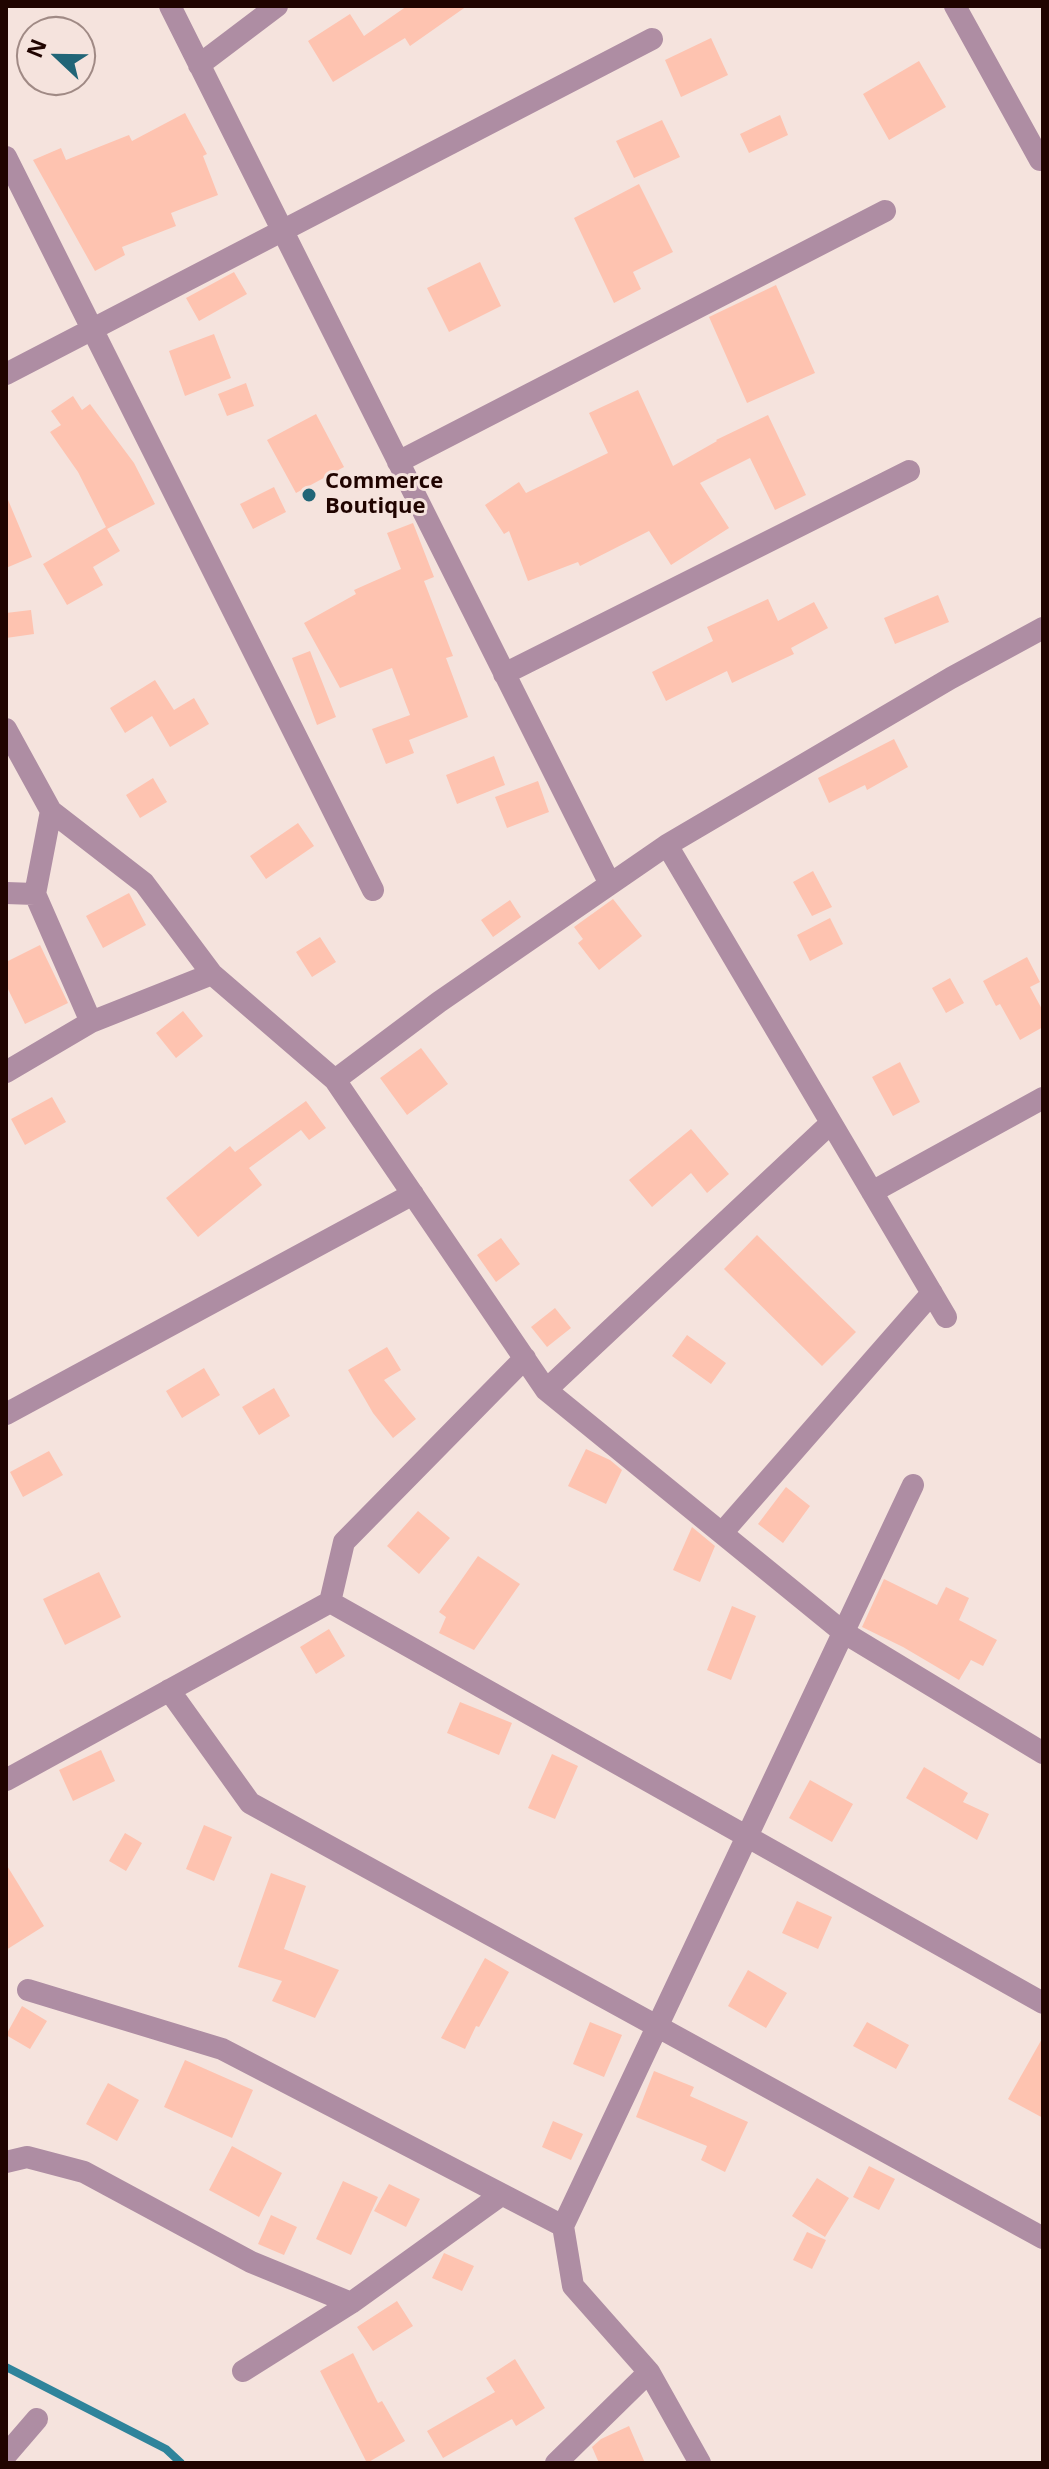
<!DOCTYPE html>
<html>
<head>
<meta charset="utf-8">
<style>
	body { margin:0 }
	#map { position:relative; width:1049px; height:2469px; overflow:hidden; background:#f5e3dd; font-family:"Open Sans",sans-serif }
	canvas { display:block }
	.frame { position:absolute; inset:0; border:8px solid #200400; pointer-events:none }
	.north { position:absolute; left:16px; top:16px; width:80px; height:80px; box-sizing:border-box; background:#f5e3dd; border:2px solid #a08a85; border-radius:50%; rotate:292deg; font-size:22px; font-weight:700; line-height:32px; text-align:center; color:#200400 }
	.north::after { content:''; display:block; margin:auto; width:28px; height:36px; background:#216577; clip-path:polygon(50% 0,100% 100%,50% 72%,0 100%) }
</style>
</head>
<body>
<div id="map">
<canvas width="1049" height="2469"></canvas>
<div class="frame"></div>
<div class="north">N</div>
</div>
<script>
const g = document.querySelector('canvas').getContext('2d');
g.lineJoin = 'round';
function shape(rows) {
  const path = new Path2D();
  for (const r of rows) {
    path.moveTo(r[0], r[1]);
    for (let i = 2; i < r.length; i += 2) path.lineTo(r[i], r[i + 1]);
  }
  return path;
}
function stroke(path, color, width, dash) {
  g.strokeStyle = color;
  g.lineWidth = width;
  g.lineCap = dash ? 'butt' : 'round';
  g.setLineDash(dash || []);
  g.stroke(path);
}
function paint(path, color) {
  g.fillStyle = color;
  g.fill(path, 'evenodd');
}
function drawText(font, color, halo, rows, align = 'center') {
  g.font = font + ' "Open Sans",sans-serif';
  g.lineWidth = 6;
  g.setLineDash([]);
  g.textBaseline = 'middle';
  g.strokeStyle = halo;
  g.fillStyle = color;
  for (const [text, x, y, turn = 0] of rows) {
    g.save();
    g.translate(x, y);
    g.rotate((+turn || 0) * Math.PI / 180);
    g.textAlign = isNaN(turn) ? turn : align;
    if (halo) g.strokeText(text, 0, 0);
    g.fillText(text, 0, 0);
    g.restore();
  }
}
stroke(shape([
	[6,2367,166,2449,181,2463]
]), '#2f849b', 8);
paint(shape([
	[407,6,467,6,410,46,405,38,333,82,308,41,350,14,364,36],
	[711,38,728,75,681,97,665,60],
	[919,61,946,107,889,140,863,94],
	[185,113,207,154,203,156,218,195,171,213,176,226,122,247,125,255,95,271,33,160,61,148,66,160,129,135,132,141],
	[780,115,788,135,749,153,740,134],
	[662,120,680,157,634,178,616,141],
	[639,184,673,252,633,272,641,289,614,303,574,218],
	[480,262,501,306,449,332,427,288],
	[234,272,247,294,199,321,186,298],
	[776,285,815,373,747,403,709,317],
	[214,334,231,378,185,396,169,351],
	[246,383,254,406,227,416,218,394],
	[638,390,673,466,717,441,716,440,768,415,806,495,775,510,750,458,700,483,729,528,671,565,649,531,580,566,578,562,528,581,509,531,504,534,485,505,519,482,526,493,608,453,589,413],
	[73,396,82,410,90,404,134,463,155,504,107,529,120,551,93,567,103,585,67,605,43,564,106,527,78,472,50,432,61,425,51,411],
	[316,414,344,467,296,493,267,440],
	[274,487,286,512,253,529,240,504],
	[6,495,32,557,6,568],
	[413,523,434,577,424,581,453,656,446,658,468,717,409,740,414,753,386,764,372,729,410,715,392,668,340,688,304,623,356,594,354,590,401,569,387,533],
	[938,595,949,622,895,644,884,618],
	[768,599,778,621,814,602,828,628,791,648,794,654,732,683,727,671,666,701,652,672,713,641,707,627],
	[31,610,34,634,6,638,6,613],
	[310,651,336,717,317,725,292,658],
	[155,680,174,710,194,698,209,724,170,747,152,716,125,733,110,708],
	[894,739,908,767,867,790,865,785,829,803,818,778],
	[494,756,505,785,457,804,446,775],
	[153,778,167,802,140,818,126,795],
	[538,781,549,812,507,828,495,797],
	[298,823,314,846,266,879,250,856],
	[813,871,832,907,812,916,793,882],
	[129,893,146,925,103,948,86,916],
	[613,899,642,936,599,970,578,943,583,939,574,927],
	[510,900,521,917,493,937,481,920],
	[830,918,843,944,810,961,797,935],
	[320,937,336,962,312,977,296,952],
	[40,945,68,1003,25,1024,6,985,6,962],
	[1027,957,1040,982,1030,987,1043,1011,1043,1027,1020,1040,1000,1004,996,1006,983,981],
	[950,978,964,1003,946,1013,932,988],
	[183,1011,203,1036,176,1058,156,1033],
	[421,1048,448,1084,407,1115,380,1078],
	[900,1062,920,1102,893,1116,872,1077],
	[52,1097,66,1122,25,1145,11,1119],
	[306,1101,326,1128,309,1140,301,1130,249,1168,262,1185,198,1237,166,1198,230,1146,235,1152],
	[691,1129,729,1174,707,1193,691,1173,652,1207,629,1180],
	[757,1235,856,1332,822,1366,724,1269],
	[501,1238,520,1264,496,1282,477,1255],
	[555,1308,571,1328,547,1347,531,1327],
	[687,1335,726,1363,711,1384,672,1356],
	[387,1347,401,1370,384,1380,416,1419,393,1438,373,1413,348,1370],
	[204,1368,220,1395,182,1418,166,1391],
	[274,1388,290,1416,259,1435,242,1407],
	[586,1449,610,1460,622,1470,606,1504,568,1486],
	[49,1451,63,1475,23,1497,10,1472],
	[786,1487,810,1506,783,1543,758,1524],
	[418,1511,450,1538,419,1574,387,1546],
	[692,1527,715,1546,700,1582,673,1570],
	[478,1556,520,1584,474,1650,439,1633,446,1617,439,1612],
	[99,1572,121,1617,65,1645,43,1599],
	[884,1579,937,1605,946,1587,969,1598,959,1620,997,1640,983,1666,971,1660,959,1680,903,1647,862,1627],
	[732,1606,756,1616,731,1680,707,1670],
	[329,1629,345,1656,316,1674,300,1647],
	[460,1702,512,1723,499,1755,447,1733],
	[101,1750,115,1781,73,1801,59,1770],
	[552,1754,578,1766,555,1819,528,1808],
	[924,1767,968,1793,963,1802,989,1814,977,1840,906,1798],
	[810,1780,853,1804,832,1842,789,1818],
	[204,1825,232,1837,214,1881,186,1869],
	[125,1833,142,1843,126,1871,109,1861],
	[6,1864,44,1926,6,1950],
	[271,1873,306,1886,284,1949,339,1970,315,2018,272,2001,282,1981,238,1967],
	[797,1901,832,1917,818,1949,782,1933],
	[485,1958,509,1972,479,2027,476,2026,465,2049,441,2038],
	[748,1970,787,1993,766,2028,728,2006],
	[22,2006,47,2021,30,2049,6,2035],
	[590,2022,622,2035,604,2077,573,2064],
	[867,2022,909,2045,896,2069,853,2046],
	[1043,2037,1043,2118,1008,2099],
	[185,2060,253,2090,232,2138,164,2107],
	[654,2071,694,2087,690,2096,748,2122,725,2172,701,2160,707,2146,636,2117],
	[108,2083,139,2100,117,2141,86,2124],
	[553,2121,583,2134,571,2160,542,2147],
	[232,2146,282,2173,259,2217,209,2190],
	[869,2166,895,2179,879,2210,853,2197],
	[817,2178,849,2198,825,2237,792,2216],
	[343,2181,378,2197,351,2255,316,2239],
	[389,2184,420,2199,406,2227,374,2211],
	[271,2215,297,2227,284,2255,258,2244],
	[807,2232,826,2240,812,2269,793,2260],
	[444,2253,474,2266,462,2291,432,2278],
	[397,2301,413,2326,373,2351,357,2327],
	[353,2353,378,2403,382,2401,405,2441,367,2463,320,2371],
	[515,2359,545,2408,516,2426,512,2419,443,2458,427,2431,495,2392,486,2378],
	[629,2426,645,2463,599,2463,592,2447,601,2439]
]), '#fec3b0');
stroke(shape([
	[170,6,610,884],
	[955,6,1040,160],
	[199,65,277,6],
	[6,157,373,890],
	[6,374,652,39],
	[398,462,885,211],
	[504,674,909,471],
	[6,729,51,811,144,883,212,974,335,1080,546,1390,843,1632,1043,1753],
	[51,811,35,894,91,1022],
	[667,845,946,1317],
	[6,893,35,894],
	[6,1072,91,1022,212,974],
	[335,1080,439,1002,667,845,951,678,1043,628],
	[872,1192,1043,1098],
	[546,1390,831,1123],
	[6,1414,413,1194],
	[722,1533,932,1293],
	[330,1602,1043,2003],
	[169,1690,250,1803,1043,2238],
	[6,1780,330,1602,344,1542,525,1358],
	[28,1990,222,2049,563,2226],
	[6,2162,27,2157,84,2172,251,2262,351,2303],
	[243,2371,351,2303,501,2195],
	[6,2455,37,2419],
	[556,2463,649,2372],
	[700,2463,649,2372,573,2286,563,2226,913,1485]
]), '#ae8da3', 22);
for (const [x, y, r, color] of [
	[309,495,8,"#216577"]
]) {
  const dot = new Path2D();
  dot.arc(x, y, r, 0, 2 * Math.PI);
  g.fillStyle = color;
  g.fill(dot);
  stroke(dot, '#f5e3dd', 3);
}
drawText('bold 22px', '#200400', '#f5e3dd', [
	["Commerce",325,482],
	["Boutique",325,507]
], 'left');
</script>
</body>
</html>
